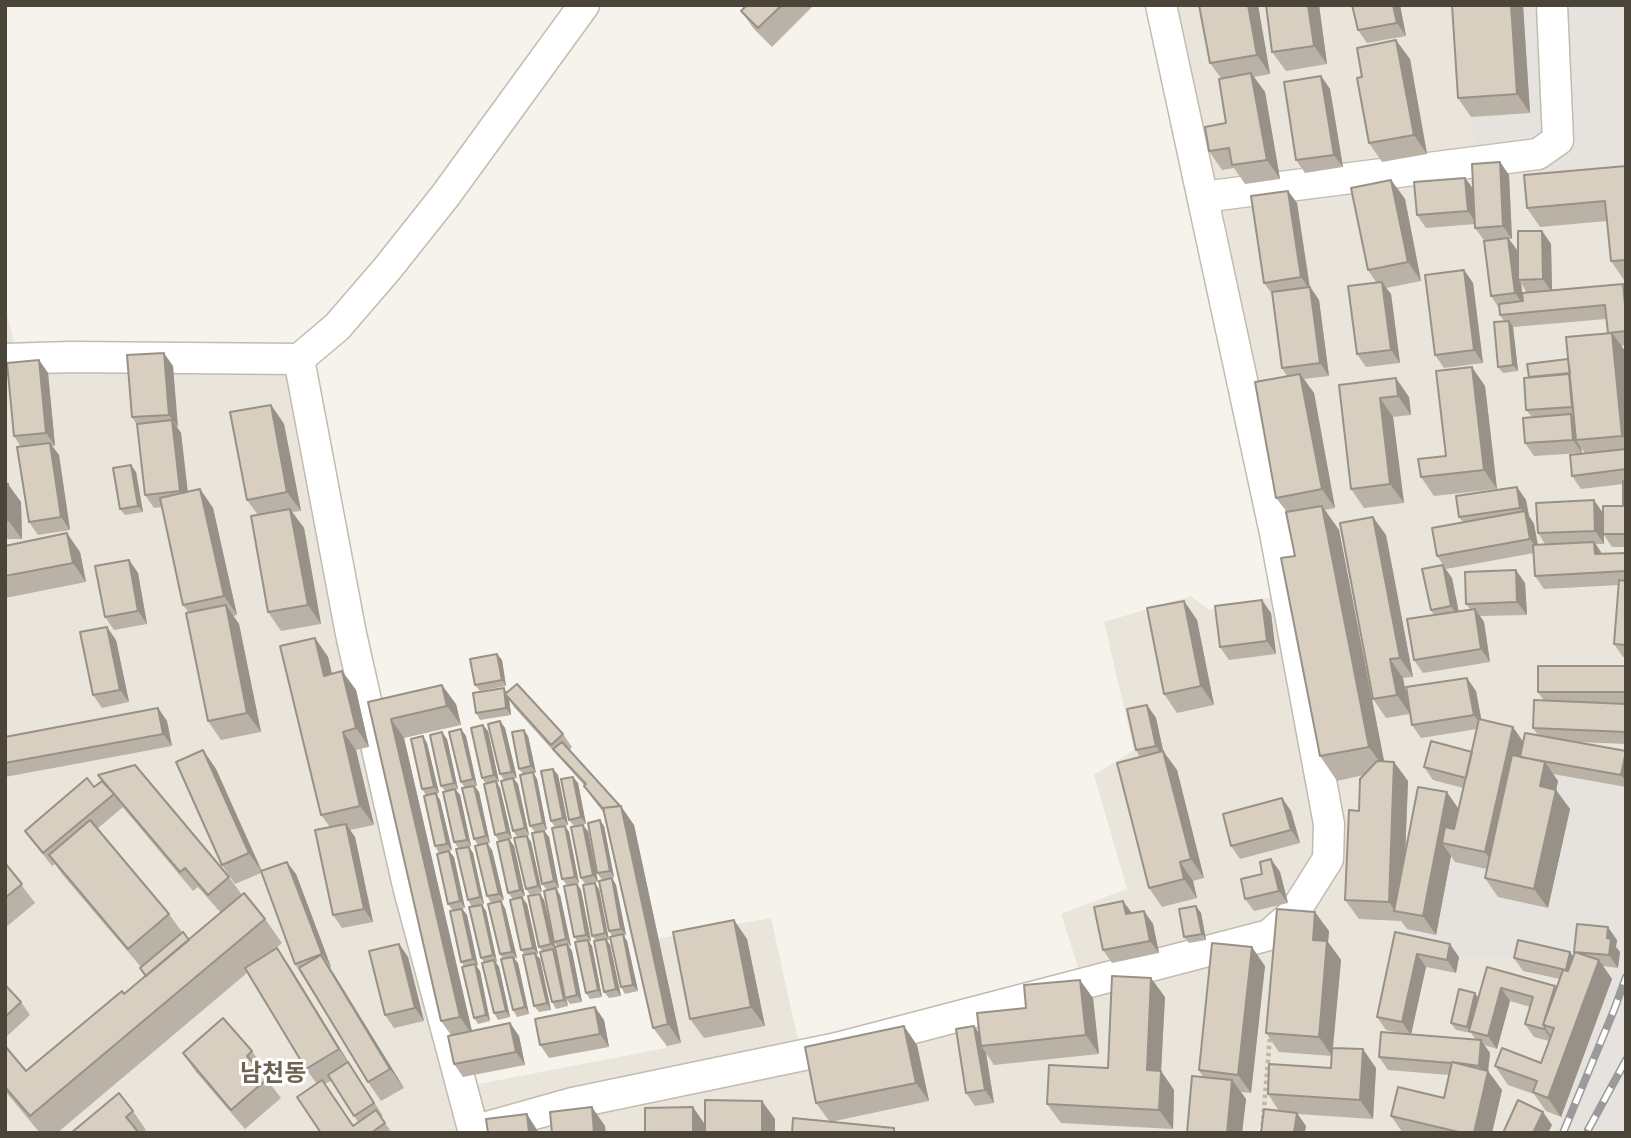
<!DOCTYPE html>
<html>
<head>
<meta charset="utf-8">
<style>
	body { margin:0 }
	#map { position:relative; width:1631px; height:1138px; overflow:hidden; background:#f6f3ec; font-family:"Public Sans",sans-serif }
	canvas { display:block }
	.frame { position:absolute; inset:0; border:7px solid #4b4439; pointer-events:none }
</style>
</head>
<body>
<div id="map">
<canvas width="1631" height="1138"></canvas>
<div class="frame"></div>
</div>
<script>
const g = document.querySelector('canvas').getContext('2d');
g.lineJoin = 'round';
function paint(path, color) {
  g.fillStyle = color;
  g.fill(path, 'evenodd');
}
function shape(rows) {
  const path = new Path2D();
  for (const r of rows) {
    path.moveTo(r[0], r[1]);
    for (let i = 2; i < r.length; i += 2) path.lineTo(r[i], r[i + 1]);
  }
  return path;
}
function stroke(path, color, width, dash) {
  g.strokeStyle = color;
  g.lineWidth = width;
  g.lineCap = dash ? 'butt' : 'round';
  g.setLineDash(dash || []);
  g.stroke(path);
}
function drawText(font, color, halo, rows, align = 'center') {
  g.font = font + ' "Public Sans","Noto Sans KR",sans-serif';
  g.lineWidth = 6;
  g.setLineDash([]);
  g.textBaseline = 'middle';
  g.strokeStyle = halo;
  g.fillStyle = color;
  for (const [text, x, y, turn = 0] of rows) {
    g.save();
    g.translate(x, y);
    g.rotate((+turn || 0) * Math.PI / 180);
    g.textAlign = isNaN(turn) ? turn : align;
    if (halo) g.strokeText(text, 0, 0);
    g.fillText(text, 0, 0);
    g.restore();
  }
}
paint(shape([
	[1170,5,1454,5,1626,179,1626,763,1578,938,1613,940,1612,979,1554,1133,1328,1133,1260,1124,1257,1133,7,1133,5,303,16,354,298,360,463,1087,666,1048,645,941,771,918,799,1045,1081,976,1061,914,1127,889,1094,775,1134,750,1104,622,1191,596,1209,610,1292,593]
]), '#eae5da');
paint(shape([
	[1454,5,1626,5,1626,179,1480,171],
	[1533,744,1626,763,1626,1133,1554,1133,1612,979,1613,940,1578,938,1568,957,1461,956,1404,942,1424,836,1503,854]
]), '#e6e2dd');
const minor = shape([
	[1203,197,1538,154,1558,140,1552,5],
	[5,359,70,357,299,359,351,634,408,886,474,1133],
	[299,359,337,327,387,269,445,196,584,5],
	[482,1133,484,1128,573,1103,837,1048,1269,935,1294,913,1328,859,1329,824,1275,533,1161,5]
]);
stroke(minor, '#c2bbae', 33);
stroke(shape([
	[1262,1133,1270,1035]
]), '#c4b79f', 4.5, [3.5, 3.5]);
stroke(minor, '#fff', 30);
const rail = shape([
	[1588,1130,1626,1060],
	[1563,1133,1614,1010,1626,977]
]);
stroke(rail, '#9a9a9a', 8);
stroke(rail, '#fff', 5, [16]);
paint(shape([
	[747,5,814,5,772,47,754,29,741,11],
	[1199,5,1258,5,1270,74,1254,77,1265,92,1280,179,1245,184,1234,168,1222,170,1209,151,1226,123,1221,78,1210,63],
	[1266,5,1319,5,1327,64,1286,71,1272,52],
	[1352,5,1400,5,1406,36,1367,43,1358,30],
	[1523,5,1530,113,1471,117,1458,98],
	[1410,59,1427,154,1382,162,1369,143,1362,77],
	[1321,76,1330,89,1343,167,1305,173,1296,160],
	[1500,162,1509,175,1512,239,1509,239,1517,250,1518,263,1542,231,1551,244,1552,290,1623,284,1626,288,1626,345,1621,346,1626,353,1626,547,1612,547,1604,535,1604,544,1596,544,1602,554,1626,553,1626,657,1623,657,1614,644,1619,585,1544,589,1535,576,1534,553,1446,569,1437,556,1463,522,1459,517,1517,487,1526,500,1529,516,1534,524,1538,545,1545,544,1538,533,1623,506,1623,484,1581,489,1572,476,1585,453,1581,448,1582,453,1534,456,1525,443,1532,417,1526,410,1529,377,1568,359,1608,333,1606,319,1513,327,1518,371,1503,373,1498,367,1504,321,1500,315,1499,308,1491,296,1484,240,1475,228,1475,224,1426,228,1417,215,1465,178,1473,189],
	[1521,283,1527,293,1522,293],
	[1626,166,1626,280,1624,280,1611,261,1607,221,1540,227,1527,208],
	[1391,180,1405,199,1421,281,1386,288,1391,294,1400,363,1366,367,1357,354,1376,282,1368,270],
	[1288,191,1297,203,1310,287,1319,300,1329,376,1304,379,1314,393,1335,508,1325,510,1339,530,1384,761,1394,762,1408,781,1405,854,1459,809,1463,788,1433,780,1424,767,1472,752,1477,729,1421,738,1412,725,1476,691,1481,720,1523,741,1538,735,1533,728,1544,701,1538,692,1626,666,1626,744,1576,742,1626,751,1626,787,1553,774,1558,781,1556,790,1570,809,1548,908,1498,897,1485,878,1487,869,1455,862,1451,856,1436,935,1407,929,1401,921,1359,919,1345,900,1364,775,1337,781,1320,756,1295,556,1287,512,1276,498,1287,376,1282,368,1272,294,1264,283],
	[1464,270,1473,283,1483,363,1444,368,1435,355],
	[39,360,48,373,55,446,52,446,59,455,70,530,38,535,29,522,21,447,14,436],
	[173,366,177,427,181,433,188,492,200,489,213,508,237,615,233,616,239,624,261,732,221,740,208,721,189,613,183,605,162,507,154,508,145,495,137,425,132,417],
	[1339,385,1409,397,1411,415,1393,417,1404,503,1364,508,1351,489],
	[1485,386,1497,489,1434,496,1421,477,1446,456],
	[271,405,284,424,301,511,292,512,304,528,321,624,281,631,268,612,258,515,247,500],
	[136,472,143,512,125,515,120,509],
	[5,484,21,502,22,539,5,539],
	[1386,535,1413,677,1403,678,1410,714,1386,718,1373,699],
	[5,546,80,552,86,582,5,598],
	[129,560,138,573,147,624,114,630,105,617],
	[1452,578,1459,612,1471,610,1466,604,1525,583,1527,615,1480,616,1484,622,1490,662,1423,673,1414,660,1434,615,1431,610],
	[1184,601,1197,620,1214,705,1177,713,1164,694],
	[1271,613,1276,654,1229,660,1220,647],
	[315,638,328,657,332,674,342,671,356,690,369,747,356,750,374,825,350,830,355,837,373,922,342,928,333,915,330,827,321,815],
	[116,640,129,702,102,708,93,695],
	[497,654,502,660,506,686,480,691,475,685],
	[507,693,563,734,572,747,569,750,634,825,681,1043,667,1046,653,1028,604,813,593,799,584,785,514,707,509,699,511,715,480,720,476,713],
	[368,702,456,704,461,725,404,738,472,1031,510,1023,519,1036,525,1065,463,1077,454,1064,451,1035,441,1021],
	[1147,705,1156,718,1163,751,1177,770,1204,878,1193,881,1197,898,1162,907,1149,888,1140,757,1136,750],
	[158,708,167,721,172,746,5,777,5,737],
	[500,721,505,728,517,778,514,779,518,784,529,835,517,837,513,831,504,780,500,774],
	[461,729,466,736,477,786,475,786,479,792,490,843,482,845,492,850,504,900,491,903,487,896,478,845,474,839,465,788,461,782],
	[488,731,499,782,497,782,500,788,512,839,509,839,514,846,525,896,513,899,522,897,527,904,538,954,536,955,540,959,551,1010,539,1012,534,1006,525,955,521,950,513,899,508,893,499,841,495,835,486,784,482,778],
	[528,736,536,773,533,773,537,779,547,830,535,832,530,826,523,774,519,769],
	[447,739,458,789,456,790,460,795,471,846,469,847,473,853,484,904,472,907,468,900,459,849,454,842,445,791,441,786],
	[427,743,439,793,436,794,440,800,452,850,449,851,454,857,465,908,453,911,448,904,439,853,435,846,426,795,422,789],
	[203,750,216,769,262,871,296,874,331,967,330,968,404,1088,381,1101,368,1082,295,964,261,873,235,884,222,865],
	[553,769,558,775,568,825,555,827,551,821],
	[98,775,229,877,242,895,265,919,282,943,275,949,277,948,290,967,352,1068,383,1116,381,1117,392,1133,321,1133,317,1084,306,1069,247,973,57,1133,40,1133,5,1091,5,1046,26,1071,145,977,140,968,141,967,62,874,55,864,52,866,25,831,94,787,102,781],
	[121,805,193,891,198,887,221,913,189,940,182,932,169,914,97,829,123,807],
	[331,1081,358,1122,353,1125,325,1084],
	[573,777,578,783,586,824,574,826,569,820],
	[1282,798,1291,811,1300,843,1240,859,1231,846],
	[565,826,569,832,579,883,567,885,562,879],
	[604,826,614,877,602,880,597,873],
	[544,831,549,837,559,888,547,890,542,884],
	[588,831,598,882,585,884,581,878],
	[527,836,531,842,542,892,530,895,526,889],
	[1271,859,1280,872,1288,903,1254,911,1245,899],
	[5,863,35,903,5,928],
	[612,878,616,885,626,935,624,936,627,941,638,991,625,994,621,987,612,936,609,931],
	[577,884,581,890,591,941,589,942,592,946,602,997,590,999,586,993,578,942,574,937],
	[599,889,609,940,607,940,610,945,621,996,609,998,604,992,596,941,592,936],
	[540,894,544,900,552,933,560,895,571,946,569,946,572,951,582,1002,570,1004,567,1000,568,1006,556,1009,552,1002,542,951,539,947],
	[554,942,557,946,557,954,554,951,556,950],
	[482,905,486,911,497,962,496,962,499,967,510,1017,498,1020,494,1013,484,962,481,958],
	[1196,906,1201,913,1206,940,1189,943,1184,937],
	[505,908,517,958,514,959,518,963,529,1014,517,1017,513,1010,503,959,500,954],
	[462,909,467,915,478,966,476,966,480,971,490,1021,478,1024,474,1018,465,967,461,962],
	[1144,911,1153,924,1159,953,1112,963,1103,950,1132,913],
	[1329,931,1328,942,1341,960,1333,1048,1376,1068,1373,1119,1297,1114,1306,1126,1279,1111,1268,1094,1331,1068,1332,1056,1279,1052,1266,1033],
	[1395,932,1459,957,1456,973,1426,967,1411,1034,1476,1040,1471,1033,1456,1030,1451,1023,1478,998,1487,967,1555,986,1557,988,1560,979,1523,971,1514,958,1570,952,1573,956,1574,952,1617,940,1616,947,1620,952,1618,968,1603,966,1612,979,1561,1117,1546,1111,1534,1094,1508,1085,1495,1066,1541,1063,1549,1041,1534,1037,1525,1024,1530,1007,1510,1001,1497,1049,1484,1045,1490,1053,1488,1071,1502,1090,1492,1133,1403,1133,1391,1116,1444,1098,1449,1075,1388,1070,1379,1057,1403,1034,1386,1030,1377,1017],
	[747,939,765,1026,704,1038,690,1019],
	[399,944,408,957,424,1021,394,1028,385,1015],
	[1265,966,1251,1093,1241,1092,1246,1099,1242,1133,1187,1133,1203,1077,1199,1070],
	[5,987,21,1002,30,1015,5,1038],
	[1165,997,1161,1071,1174,1090,1173,1129,1061,1123,1047,1104,1108,1068],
	[1093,998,1099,1054,994,1065,986,1053,994,1103,975,1106,966,1093,974,1026,979,1033,1026,1008],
	[604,1020,609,1047,549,1058,540,1045],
	[917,1045,929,1101,830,1122,816,1103],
	[252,1051,265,1070,262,1073,281,1098,245,1129,196,1072,183,1053],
	[133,1111,146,1130,143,1133,71,1133]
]), '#bab2a6');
paint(shape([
	[1248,5,1258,5,1270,74,1257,55],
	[1308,5,1319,5,1327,64,1314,46],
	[1393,5,1400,5,1406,36,1397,23],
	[1511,5,1523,5,1530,113,1517,94],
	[1396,40,1410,59,1427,154,1414,135],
	[1251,73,1265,92,1280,179,1267,160],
	[1321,76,1330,89,1343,167,1334,155],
	[1500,162,1509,175,1512,239,1503,226],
	[1465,178,1474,190,1477,224,1468,211],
	[1391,180,1405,199,1421,281,1408,262],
	[1288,191,1297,203,1310,290,1301,277],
	[1542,231,1551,244,1552,292,1543,279],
	[1508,238,1517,250,1520,280,1518,280,1521,283,1524,306,1515,293],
	[1464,270,1473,283,1483,363,1474,350],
	[1382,282,1391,294,1400,363,1391,350],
	[1623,284,1626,288,1626,316],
	[1310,287,1319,300,1329,376,1320,363],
	[1509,321,1513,327,1518,371,1513,365],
	[1612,333,1626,352,1626,441,1622,436],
	[164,353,173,366,178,427,169,415],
	[39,360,48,373,55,446,46,433],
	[1472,367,1485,386,1497,489,1484,470],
	[1300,374,1314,393,1335,508,1322,489],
	[1396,378,1409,397,1411,415,1398,396],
	[1380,398,1393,417,1404,503,1390,484],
	[271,405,284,424,301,511,287,492],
	[1571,414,1580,427,1576,440,1581,448,1582,453,1573,440],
	[172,420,181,433,189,504,180,491],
	[50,443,59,455,70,530,61,517],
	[131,465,136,472,143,512,138,506],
	[8,484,21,502,22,539,8,520],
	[1517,487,1526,500,1529,516,1534,524,1539,552,1530,539,1526,516,1520,508],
	[200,489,213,508,237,615,224,596],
	[1594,500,1603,513,1604,544,1595,531],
	[1322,506,1339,530,1386,771,1369,747],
	[290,509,304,528,321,624,308,605],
	[1373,517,1386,535,1413,677,1400,658],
	[67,533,80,552,86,582,73,563],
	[1594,542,1603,555,1595,554],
	[129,560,138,573,147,624,138,611],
	[1443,565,1452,578,1460,619,1451,606],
	[1516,570,1525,583,1527,615,1517,602],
	[1262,600,1271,613,1276,654,1267,641],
	[1184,601,1197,620,1214,705,1201,686],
	[226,605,239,624,261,732,247,713],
	[1475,609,1484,622,1490,662,1481,649],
	[107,627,116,640,129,702,120,690],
	[315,638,328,657,337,695,324,676],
	[497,654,502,660,506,686,502,680],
	[1390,659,1403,678,1410,714,1397,695],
	[342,671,356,690,369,747,356,728],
	[1467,678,1476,691,1483,728,1474,715],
	[442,685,456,704,461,725,447,706],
	[504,688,508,695,505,694,509,699,511,715,506,708],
	[1147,705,1156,718,1165,759,1156,746],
	[158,708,167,721,172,746,163,734],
	[391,719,404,738,473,1036,460,1017],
	[500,721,505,728,517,778,512,772],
	[483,725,488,731,499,782,494,775],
	[1513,727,1526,746,1498,871,1485,852],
	[461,729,466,736,477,786,473,779],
	[524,730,528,736,536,773,531,766],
	[343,732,356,750,374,825,360,806],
	[442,732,447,739,458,789,454,783],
	[423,736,427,743,439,793,434,787],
	[203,750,216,769,262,872,249,853],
	[1163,751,1177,770,1204,878,1191,859],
	[1626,752,1626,781,1621,775],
	[1394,762,1408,781,1403,912,1395,911,1389,902],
	[1545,762,1558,781,1553,805,1540,786],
	[553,769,558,775,568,825,563,818],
	[533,772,537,779,547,830,543,823],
	[573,777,578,783,586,824,581,817],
	[513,778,518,784,529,835,525,828],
	[496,781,500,788,512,839,507,832],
	[474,786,479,792,490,843,486,836],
	[455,789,460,795,471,846,467,840],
	[1556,790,1570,809,1548,908,1534,889],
	[1447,792,1460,811,1453,845,1442,843,1451,856,1436,935,1423,916],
	[436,793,440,800,452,850,447,844],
	[1282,798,1291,811,1300,843,1291,830],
	[621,806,634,825,681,1043,668,1024],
	[600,820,604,826,614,877,610,871],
	[346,824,355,837,373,922,364,909],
	[583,825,588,831,598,882,593,875],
	[565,826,569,832,579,883,575,877],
	[544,831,549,837,559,888,554,881],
	[527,836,531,842,542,892,538,886],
	[509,839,514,846,525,896,520,890],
	[487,843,492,850,504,900,499,894],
	[469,847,473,853,484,904,480,897],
	[449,851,454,857,465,908,460,901],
	[1271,859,1280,872,1288,903,1279,891],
	[287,862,296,874,331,967,322,954],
	[1180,862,1193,881,1197,898,1184,879],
	[612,878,616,885,626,935,621,929],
	[595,883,599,889,609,940,605,933],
	[577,884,581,890,591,941,586,935],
	[556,888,560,895,571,946,566,939],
	[540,894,544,900,556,950,551,944],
	[522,897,527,904,538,954,533,948],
	[501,901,505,908,517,958,512,952],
	[1123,901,1132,913,1126,914],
	[482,905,486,911,497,962,493,955],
	[1196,906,1201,913,1206,940,1202,934],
	[462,909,467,915,478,966,473,959],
	[1144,911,1153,924,1159,953,1150,941],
	[1315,912,1329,931,1328,942,1341,960,1332,1056,1319,1037,1313,940],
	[734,920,747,939,765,1026,751,1007],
	[1608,927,1617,940,1616,947,1620,952,1618,968,1609,955,1607,938],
	[623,934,627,941,638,991,633,985],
	[606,939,610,945,621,996,616,989],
	[588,940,592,946,602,997,598,990],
	[399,944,408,957,424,1021,415,1008],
	[567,944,572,951,582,1002,577,995],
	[1450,944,1459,957,1456,973,1447,960],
	[1252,947,1265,966,1251,1093,1238,1075],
	[277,948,290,967,352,1068,339,1049],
	[553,949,557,955,565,998,568,1006,564,1000],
	[1570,952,1579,965,1575,983,1566,970],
	[535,953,540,959,551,1010,547,1003],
	[1417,954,1426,967,1411,1035,1402,1022],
	[321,955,334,974,404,1088,390,1069],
	[513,957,518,963,529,1014,525,1007],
	[494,960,499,967,510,1017,506,1011],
	[1599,960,1612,979,1561,1117,1548,1098],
	[475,964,480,971,490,1021,486,1015],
	[1151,978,1165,997,1160,1089,1147,1070],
	[1080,980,1093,998,1099,1054,1086,1035],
	[1501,988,1510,1001,1497,1049,1488,1036],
	[1475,993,1479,999,1470,1031,1467,1027],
	[595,1007,604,1020,609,1047,600,1034],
	[510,1023,519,1036,525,1065,516,1052],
	[904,1026,917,1045,929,1101,916,1083],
	[974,1026,983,1039,981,1046,986,1053,994,1103,985,1090],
	[1544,1026,1553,1039,1553,1042,1544,1029],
	[1481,1040,1490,1053,1488,1071,1502,1090,1492,1133,1474,1133,1487,1077,1479,1066],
	[1363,1049,1376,1068,1373,1119,1360,1100],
	[1161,1071,1174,1090,1173,1129,1159,1110],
	[1232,1080,1246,1099,1242,1133,1227,1133],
	[762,1101,775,1119,775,1133,762,1133],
	[592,1107,605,1126,606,1133,594,1133],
	[693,1107,706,1126,706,1133,693,1133],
	[1543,1112,1552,1125,1548,1133,1533,1133],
	[1297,1113,1306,1126,1305,1133,1294,1133],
	[527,1114,539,1133,529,1133]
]), '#979187');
const building = shape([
	[747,5,782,5,758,28,741,11,747,5],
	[1199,5,1248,5,1257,55,1210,63,1199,5],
	[1266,5,1308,5,1314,46,1272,52,1266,5],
	[1352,5,1393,5,1397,23,1358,30,1352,5],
	[1452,5,1511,5,1517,94,1458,98,1452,5],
	[1396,40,1414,135,1369,143,1357,78,1362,77,1357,48,1396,40],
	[1251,73,1267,160,1232,165,1229,148,1209,151,1205,127,1226,123,1219,79,1251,73],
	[1321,76,1334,155,1296,160,1284,82,1321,76],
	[1500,162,1503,226,1475,228,1472,164,1500,162],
	[1626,166,1626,260,1611,261,1605,201,1527,208,1524,175,1626,166],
	[1465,178,1468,211,1417,215,1414,182,1465,178],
	[1391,180,1408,262,1368,270,1351,188,1391,180],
	[1288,191,1301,277,1264,283,1251,196,1288,191],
	[1518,231,1542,231,1543,279,1518,280,1518,231],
	[1508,238,1515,293,1491,296,1484,241,1508,238],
	[1464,270,1474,350,1435,355,1425,275,1464,270],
	[1382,282,1391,350,1357,354,1348,286,1382,282],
	[1623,284,1626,316,1626,331,1608,333,1605,305,1500,315,1499,304,1523,301,1522,293,1623,284],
	[1310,287,1320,363,1282,368,1272,292,1310,287],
	[1509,321,1513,365,1498,367,1494,322,1509,321],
	[1612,333,1622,436,1576,440,1566,337,1612,333],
	[164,353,169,415,132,417,127,355,164,353],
	[1568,359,1570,373,1529,377,1527,364,1568,359],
	[39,360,46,433,14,436,7,363,39,360],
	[1472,367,1484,470,1421,477,1418,459,1446,456,1436,371,1472,367],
	[1300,374,1322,489,1276,498,1255,382,1300,374],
	[1569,374,1572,407,1526,410,1524,378,1569,374],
	[1396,378,1398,396,1380,398,1390,484,1351,489,1339,385,1396,378],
	[271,405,287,492,247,500,230,412,271,405],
	[1571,414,1573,440,1525,443,1523,418,1571,414],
	[172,420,180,491,145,495,137,424,172,420],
	[50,443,61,517,29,522,17,447,50,443],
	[1626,449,1626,469,1572,476,1570,455,1626,449],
	[131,465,138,506,120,509,113,468,131,465],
	[1626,480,1626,534,1603,534,1603,506,1623,506,1623,481,1626,480],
	[5,484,8,484,8,520,5,520,5,484],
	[1517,487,1520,508,1459,517,1456,496,1517,487],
	[200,489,224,596,183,605,160,498,200,489],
	[1594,500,1595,531,1538,533,1536,503,1594,500],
	[1322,506,1369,747,1320,756,1281,558,1295,556,1286,512,1322,506],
	[290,509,308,605,268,612,251,516,290,509],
	[1525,511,1530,539,1437,556,1432,528,1525,511],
	[1373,517,1400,658,1390,659,1397,695,1373,699,1340,523,1373,517],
	[67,533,73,563,5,576,5,546,67,533],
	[1594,542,1595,554,1626,553,1626,571,1535,576,1533,545,1594,542],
	[129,560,138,611,105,617,95,566,129,560],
	[1443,565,1451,606,1431,610,1422,569,1443,565],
	[1516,570,1517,602,1466,604,1465,572,1516,570],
	[1619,580,1626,581,1626,645,1614,644,1619,580],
	[1262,600,1267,641,1220,647,1215,606,1262,600],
	[1184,601,1201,686,1164,694,1147,608,1184,601],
	[226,605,247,713,208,721,186,613,226,605],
	[1475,609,1481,649,1414,660,1407,619,1475,609],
	[107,627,120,690,93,695,80,632,107,627],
	[315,638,324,676,342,671,356,728,343,732,360,806,321,815,280,646,315,638],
	[497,654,502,680,475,685,470,659,497,654],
	[1538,666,1626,666,1626,692,1538,692,1538,666],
	[1467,678,1474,715,1412,725,1406,687,1467,678],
	[517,684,563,734,551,745,505,694,517,684],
	[442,685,447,706,391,719,460,1017,441,1021,368,702,442,685],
	[504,688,506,708,476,713,473,693,504,688],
	[1534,700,1626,704,1625,732,1533,728,1534,700],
	[1147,705,1156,746,1136,750,1127,709,1147,705],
	[158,708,163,734,5,763,5,737,158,708],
	[1479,719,1513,727,1485,852,1442,843,1445,827,1454,829,1479,719],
	[500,721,512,772,500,774,488,724,500,721],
	[483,725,494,775,482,778,471,728,483,725],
	[461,729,473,779,461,782,449,732,461,729],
	[524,730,531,766,519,769,512,732,524,730],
	[442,732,454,783,441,786,430,735,442,732],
	[1525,733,1626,751,1621,775,1520,757,1525,733],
	[423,736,434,787,422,789,411,739,423,736],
	[1431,741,1472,752,1466,778,1424,767,1431,741],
	[562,742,620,806,603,808,604,810,584,786,586,784,553,749,562,742],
	[203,750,249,853,222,865,176,762,203,750],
	[1163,751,1191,859,1180,862,1184,879,1149,888,1117,763,1163,751],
	[1512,755,1545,762,1540,786,1556,790,1534,889,1485,878,1512,755],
	[1377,761,1394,762,1389,902,1345,900,1349,810,1359,811,1360,779,1377,761],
	[135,765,229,877,208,895,185,868,180,872,98,775,135,765],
	[553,769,563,818,551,821,541,771,553,769],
	[533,772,543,823,530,826,520,775,533,772],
	[573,777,581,817,569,820,561,779,573,777],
	[87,778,94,787,102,781,114,794,43,853,25,831,87,778],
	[513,778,525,828,513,831,501,781,513,778],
	[496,781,507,832,495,835,484,784,496,781],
	[474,786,486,836,474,839,462,788,474,786],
	[1418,787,1447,792,1423,916,1394,911,1418,787],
	[455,789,467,840,454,842,443,792,455,789],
	[436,793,447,844,435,846,424,796,436,793],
	[1282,798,1291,830,1231,846,1223,814,1282,798],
	[621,806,668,1024,653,1028,603,808,621,806],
	[90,820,169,914,128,949,49,855,90,820],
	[600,820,610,871,597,873,588,823,600,820],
	[346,824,364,909,333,915,315,830,346,824],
	[583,825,593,875,581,878,571,827,583,825],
	[565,826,575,877,562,879,552,828,565,826],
	[544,831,554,881,542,884,532,833,544,831],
	[527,836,538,886,526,889,514,838,527,836],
	[509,839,520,890,508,893,497,842,509,839],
	[487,843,499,894,487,896,475,846,487,843],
	[469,847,480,897,468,900,456,849,469,847],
	[449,851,460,901,448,904,437,854,449,851],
	[1271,859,1279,891,1245,899,1241,879,1262,874,1260,862,1271,859],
	[287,862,322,954,295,964,261,871,287,862],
	[5,863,22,884,5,898,5,863],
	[612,878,621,929,609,931,599,881,612,878],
	[595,883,605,933,592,936,583,885,595,883],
	[577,884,586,935,574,937,564,886,577,884],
	[556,888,566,939,554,942,544,891,556,888],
	[244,893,265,919,30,1116,5,1087,5,1046,26,1071,122,991,124,994,244,893],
	[540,894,551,944,539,947,528,896,540,894],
	[522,897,533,948,521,950,510,900,522,897],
	[501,901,512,952,500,954,488,904,501,901],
	[1123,901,1126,914,1144,911,1150,941,1103,950,1094,907,1123,901],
	[482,905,493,955,481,958,469,907,482,905],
	[1196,906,1202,934,1184,937,1179,909,1196,906],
	[462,909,473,959,461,962,450,911,462,909],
	[1277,909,1315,912,1313,940,1327,941,1319,1037,1266,1033,1277,909],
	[734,920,751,1007,690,1019,673,932,734,920],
	[1577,924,1608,927,1607,938,1611,939,1609,955,1574,952,1577,924],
	[183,932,189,940,146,976,140,968,183,932],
	[1395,932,1450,944,1447,960,1417,954,1402,1022,1377,1017,1395,932],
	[623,934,633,985,621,987,610,937,623,934],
	[606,939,616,989,604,992,594,941,606,939],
	[588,940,598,990,586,993,575,942,588,940],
	[1518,940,1570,952,1566,970,1514,958,1518,940],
	[1212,943,1252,947,1238,1075,1199,1070,1212,943],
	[399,944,415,1008,385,1015,369,951,399,944],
	[567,944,577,995,565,998,555,947,567,944],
	[277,948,339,1049,306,1069,245,968,277,948],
	[553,949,564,1000,552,1002,540,952,553,949],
	[1575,952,1599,960,1548,1098,1533,1092,1537,1081,1495,1066,1502,1048,1541,1063,1554,1028,1543,1025,1563,970,1568,971,1575,952],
	[535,953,547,1003,534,1006,523,955,535,953],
	[321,955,390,1069,368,1082,299,968,321,955],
	[513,957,525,1007,513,1010,501,959,513,957],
	[494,960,506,1011,494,1013,482,963,494,960],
	[475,964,486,1015,474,1018,462,967,475,964],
	[1487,967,1555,986,1543,1025,1545,1025,1544,1029,1525,1024,1533,997,1501,988,1488,1036,1469,1031,1487,967],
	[1112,976,1151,978,1147,1070,1161,1071,1159,1110,1047,1104,1049,1065,1108,1068,1112,976],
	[1080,980,1086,1035,981,1046,977,1013,1026,1008,1024,985,1080,980],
	[6,986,21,1002,5,1017,5,987,6,986],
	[1459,989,1475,993,1467,1027,1451,1023,1459,989],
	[595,1007,600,1034,540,1045,535,1019,595,1007],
	[223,1018,252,1051,247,1056,267,1079,231,1110,183,1053,223,1018],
	[510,1023,516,1052,454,1064,448,1036,510,1023],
	[904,1026,916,1083,816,1103,805,1047,904,1026],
	[974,1026,985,1090,966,1093,956,1029,974,1026],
	[1381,1032,1481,1040,1479,1066,1452,1062,1451,1063,1379,1057,1381,1032],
	[1332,1048,1363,1049,1360,1100,1268,1094,1269,1064,1331,1068,1332,1048],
	[348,1062,374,1103,354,1116,328,1075,348,1062],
	[1452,1062,1488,1071,1474,1133,1463,1133,1391,1116,1398,1087,1444,1098,1452,1062],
	[1192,1076,1232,1080,1227,1133,1187,1133,1192,1076],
	[322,1080,353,1126,376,1110,385,1123,371,1133,321,1133,297,1097,322,1080],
	[119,1093,133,1111,126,1117,139,1133,71,1133,119,1093],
	[705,1100,762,1101,762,1133,705,1133,705,1100],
	[1518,1100,1543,1112,1533,1133,1503,1133,1518,1100],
	[592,1107,594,1133,552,1133,550,1112,592,1107],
	[693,1107,693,1133,645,1133,645,1108,693,1107],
	[1264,1109,1297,1113,1294,1133,1261,1133,1264,1109],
	[527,1114,529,1133,488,1133,486,1119,527,1114],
	[793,1118,894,1128,894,1133,792,1133,793,1118]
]);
paint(building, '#d8cfc1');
stroke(building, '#979187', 2);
drawText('bold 24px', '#6e6250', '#fff', [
	["남천동",273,1074]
]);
</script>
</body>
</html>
